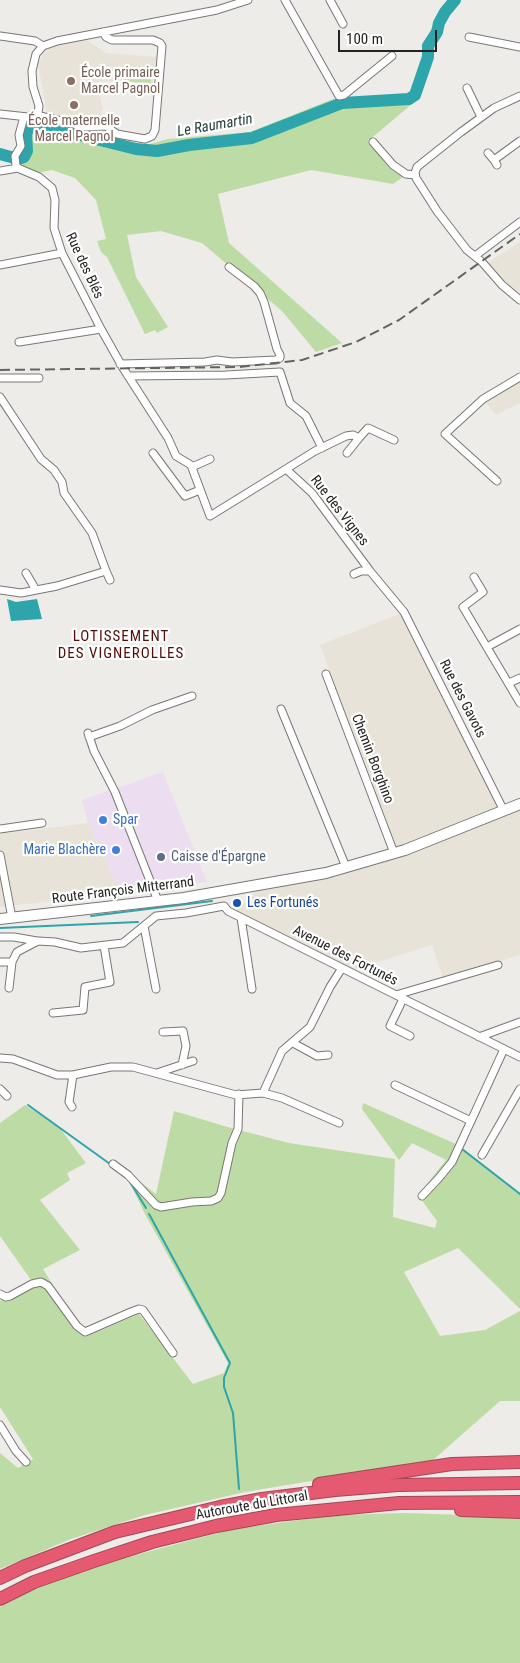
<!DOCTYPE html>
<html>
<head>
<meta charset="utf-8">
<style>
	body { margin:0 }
	#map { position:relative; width:520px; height:1663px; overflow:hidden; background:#eeece9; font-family:"Roboto Condensed",sans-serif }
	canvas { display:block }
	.scale { position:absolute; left:338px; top:30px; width:99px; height:22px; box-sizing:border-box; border:2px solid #232321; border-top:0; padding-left:6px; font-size:15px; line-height:18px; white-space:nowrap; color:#232321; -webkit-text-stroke:4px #fff; paint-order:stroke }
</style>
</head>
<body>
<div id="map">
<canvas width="520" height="1663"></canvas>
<div class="scale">100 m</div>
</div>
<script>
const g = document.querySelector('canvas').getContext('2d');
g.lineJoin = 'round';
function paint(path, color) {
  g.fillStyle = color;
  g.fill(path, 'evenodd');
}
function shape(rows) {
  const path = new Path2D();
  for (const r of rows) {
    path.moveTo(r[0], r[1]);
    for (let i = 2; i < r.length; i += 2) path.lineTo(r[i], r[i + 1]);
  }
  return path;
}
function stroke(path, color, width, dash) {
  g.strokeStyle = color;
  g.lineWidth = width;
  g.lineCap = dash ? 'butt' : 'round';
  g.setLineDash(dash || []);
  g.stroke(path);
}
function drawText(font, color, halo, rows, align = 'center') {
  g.font = font + ' "Roboto Condensed",sans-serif';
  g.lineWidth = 4.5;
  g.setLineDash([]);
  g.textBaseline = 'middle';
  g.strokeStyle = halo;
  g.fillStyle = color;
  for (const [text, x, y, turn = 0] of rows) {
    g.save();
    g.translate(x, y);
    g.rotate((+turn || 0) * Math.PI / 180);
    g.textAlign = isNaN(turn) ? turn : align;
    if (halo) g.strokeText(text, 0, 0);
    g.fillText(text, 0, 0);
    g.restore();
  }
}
paint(shape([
	[163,772,207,882,121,893,88,823,82,800]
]), '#ecddf0');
paint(shape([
	[87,40,106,53,157,57,153,84,104,81,97,82,96,90,101,99,101,105,103,106,102,118,90,122,81,122,47,114,38,64,39,61,45,52,55,46],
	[520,242,520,292,513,289,486,264],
	[520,377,520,403,496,415,483,399],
	[404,612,504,811,520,804,520,955,443,978,432,945,352,970,235,912,264,884,397,852,320,645],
	[88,823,121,893,0,907,0,834]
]), '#e7e3d8');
paint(shape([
	[123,71,151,73,151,83,123,81],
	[411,93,418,99,368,141,389,168,403,177,393,184,311,170,218,194,229,243,342,343,316,352,282,311,202,243,161,231,127,235,136,277,168,327,157,333,155,330,145,334,107,257,101,252,97,241,106,239,96,200,75,178,52,170,37,173,19,166,20,154,29,120,143,146,168,139,250,132,333,99],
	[363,1103,458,1145,520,1193,520,1309,458,1248,404,1272,440,1336,485,1330,520,1311,520,1401,500,1401,432,1461,245,1492,145,1515,71,1539,0,1569,0,1453,18,1468,33,1459,0,1407,0,1301,36,1287,0,1236,0,1123,25,1105,59,1127,86,1163,67,1173,70,1180,40,1200,80,1250,43,1269,85,1337,139,1314,193,1384,224,1373,228,1363,146,1216,129,1181,113,1161,156,1194,174,1111,231,1128,289,1143,395,1159,393,1217,435,1228,437,1221,418,1195,446,1160,412,1143,399,1160,362,1109],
	[406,1513,520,1517,520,1663,0,1663,0,1607,44,1584,121,1559,232,1529,338,1515]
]), '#bddba4');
paint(shape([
	[7,599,16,602,37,599,42,619,11,621]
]), '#2da5ab');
stroke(shape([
	[91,916,212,901],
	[0,928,138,922],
	[28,1105,110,1164],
	[462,1149,520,1194],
	[130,1182,146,1208],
	[149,1214,230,1363,224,1378,224,1387,233,1413,239,1489]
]), '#2da5ab', 2);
stroke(shape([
	[0,154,18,159,24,157,27,151,26,134,30,125,53,129,56,132,72,133,136,149,157,151,189,145,252,138,342,103,409,99,415,95,428,57,428,46,437,32,439,23,445,12,455,0]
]), '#2da5ab', 12);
const street = shape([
	[285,0,339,96,344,95,392,56],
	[330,0,343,24],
	[0,36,35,41,43,46],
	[469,37,520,47],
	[467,88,481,117],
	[520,96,494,108,461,132,417,167,415,173,416,178,437,211,467,250,482,262,502,285,520,300],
	[0,114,28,117,38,113,39,106,33,87,32,71,36,54,43,46,57,41,217,10,248,0],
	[36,115,86,127,106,126,117,134,145,139,152,136,155,130,162,46,160,43,153,40,112,40,106,37,103,32],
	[24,117,19,135,21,146,15,156,16,166,20,169,39,177,52,188,55,200,54,228,62,253,101,329,123,368,168,438,176,456,191,465,210,516,286,469,312,493,370,571],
	[373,142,393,165,406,174,415,175],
	[488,153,494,160],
	[497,165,494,160,520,141],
	[0,171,18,168],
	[475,256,520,222],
	[0,265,62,253],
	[19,342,101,329],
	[120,364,205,362,217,360,232,362,276,360,280,358,280,355,277,349,264,302,260,293,254,286,229,267],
	[128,376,226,375,280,372,290,403,306,416,322,448],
	[0,378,39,378],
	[0,397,41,459,54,470,62,482,64,493,92,533,106,571,57,586,21,593,0,590],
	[153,453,185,496,200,490],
	[347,453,359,438],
	[192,467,210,459],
	[286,469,315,451,346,436,353,435,359,438,368,428,394,440],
	[497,481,445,434,483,399,520,377],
	[106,571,110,580],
	[26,573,36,590],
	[354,574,361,571,370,571,404,612,504,811],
	[474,577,483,592,463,607,520,703],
	[487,647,520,629],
	[326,674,394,853],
	[509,683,520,678],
	[281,709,346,867],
	[88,733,94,751,115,792,158,901],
	[89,737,120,726,152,710,192,696],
	[0,829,42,823],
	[0,855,12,918],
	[241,918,252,989],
	[144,926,156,989],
	[0,937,14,937,37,941],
	[0,962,12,962,17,952,38,941,55,942,81,948,123,943,156,916,186,913,224,906,228,911,520,1057],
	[9,988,12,962],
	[396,995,498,965],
	[403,999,390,1026,410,1036],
	[53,1013,83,1010,85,987,110,982,104,946],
	[163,1032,183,1031,186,1046,182,1065],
	[479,1037,520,1022],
	[293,1043,317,1056,328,1055],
	[0,1058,13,1059,57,1075,73,1075,111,1067,133,1067,236,1095,263,1093,282,1098,339,1123],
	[157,1073,193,1061],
	[395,1085,471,1121,504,1049],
	[0,1089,7,1096],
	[263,1093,282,1051,310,1027,330,987,342,968],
	[72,1107,69,1102,73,1075],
	[482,1155,520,1089],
	[113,1164,128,1175,156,1205,161,1207,192,1202,211,1201,218,1198,221,1193,232,1143,238,1129,239,1094],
	[422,1196,438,1179,452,1162,471,1121],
	[0,1294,6,1297,10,1296,32,1284,41,1282,48,1286,77,1326,85,1332,131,1312,139,1309,143,1310,173,1353],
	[0,1425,16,1451,26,1462]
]);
const secondary = shape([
	[0,919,184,898,326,873,405,850,520,804]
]);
const highway = shape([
	[319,1484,452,1464,520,1462],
	[461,1510,520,1512],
	[0,1578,25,1566,115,1532,220,1507,262,1499,335,1490,398,1485,520,1483],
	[0,1599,34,1582,94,1561,152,1542,216,1526,276,1515,399,1503,520,1502]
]);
stroke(street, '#787774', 9);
stroke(secondary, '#787774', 12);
stroke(highway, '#a24755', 14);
stroke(street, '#fff', 7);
stroke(secondary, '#fff', 10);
stroke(highway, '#e65a71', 12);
stroke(shape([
	[0,370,239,367,302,360,356,342,399,320,520,234]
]), '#646461', 2, [10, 5]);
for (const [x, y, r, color] of [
	[71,81,5,"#8d6e63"],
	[74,105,5,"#8d6e63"],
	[103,820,5,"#3f7fe0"],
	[116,850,5,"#3f7fe0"],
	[161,857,5,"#5c6f8a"],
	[237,903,5,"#1a4fb4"]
]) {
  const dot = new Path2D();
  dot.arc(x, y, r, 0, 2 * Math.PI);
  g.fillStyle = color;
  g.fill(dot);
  stroke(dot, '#fff', 2);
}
drawText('14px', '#785e54', '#fff', [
	["École primaire",81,73],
	["Marcel Pagnol",81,89],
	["École maternelle",74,121,"center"],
	["Marcel Pagnol",74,137,"center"]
], 'left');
drawText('14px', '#232321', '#fff', [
	["Rue des Blés",84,266,65],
	["Rue des Vignes",339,511,52],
	["Rue des Gavots",462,699,63],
	["Chemin Borghino",372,759,69],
	["Route François Mitterrand",123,891,-7],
	["Avenue des Fortunés",345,956,27],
	["Autoroute du Littoral",252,1506,-10]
]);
drawText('14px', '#366cbe', '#fff', [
	["Spar",113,820],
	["Marie Blachère",106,850,"right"]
], 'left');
drawText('14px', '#4e5e75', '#fff', [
	["Caisse d'Épargne",171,857]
], 'left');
drawText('14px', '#164399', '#fff', [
	["Les Fortunés",247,903]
], 'left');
drawText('italic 15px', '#274041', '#fff', [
	["Le Raumartin",215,126,-10]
]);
g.letterSpacing = '1px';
drawText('15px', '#520e08', '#fff', [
	["LOTISSEMENT",121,637],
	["DES VIGNEROLLES",121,654]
]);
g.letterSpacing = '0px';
</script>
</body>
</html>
